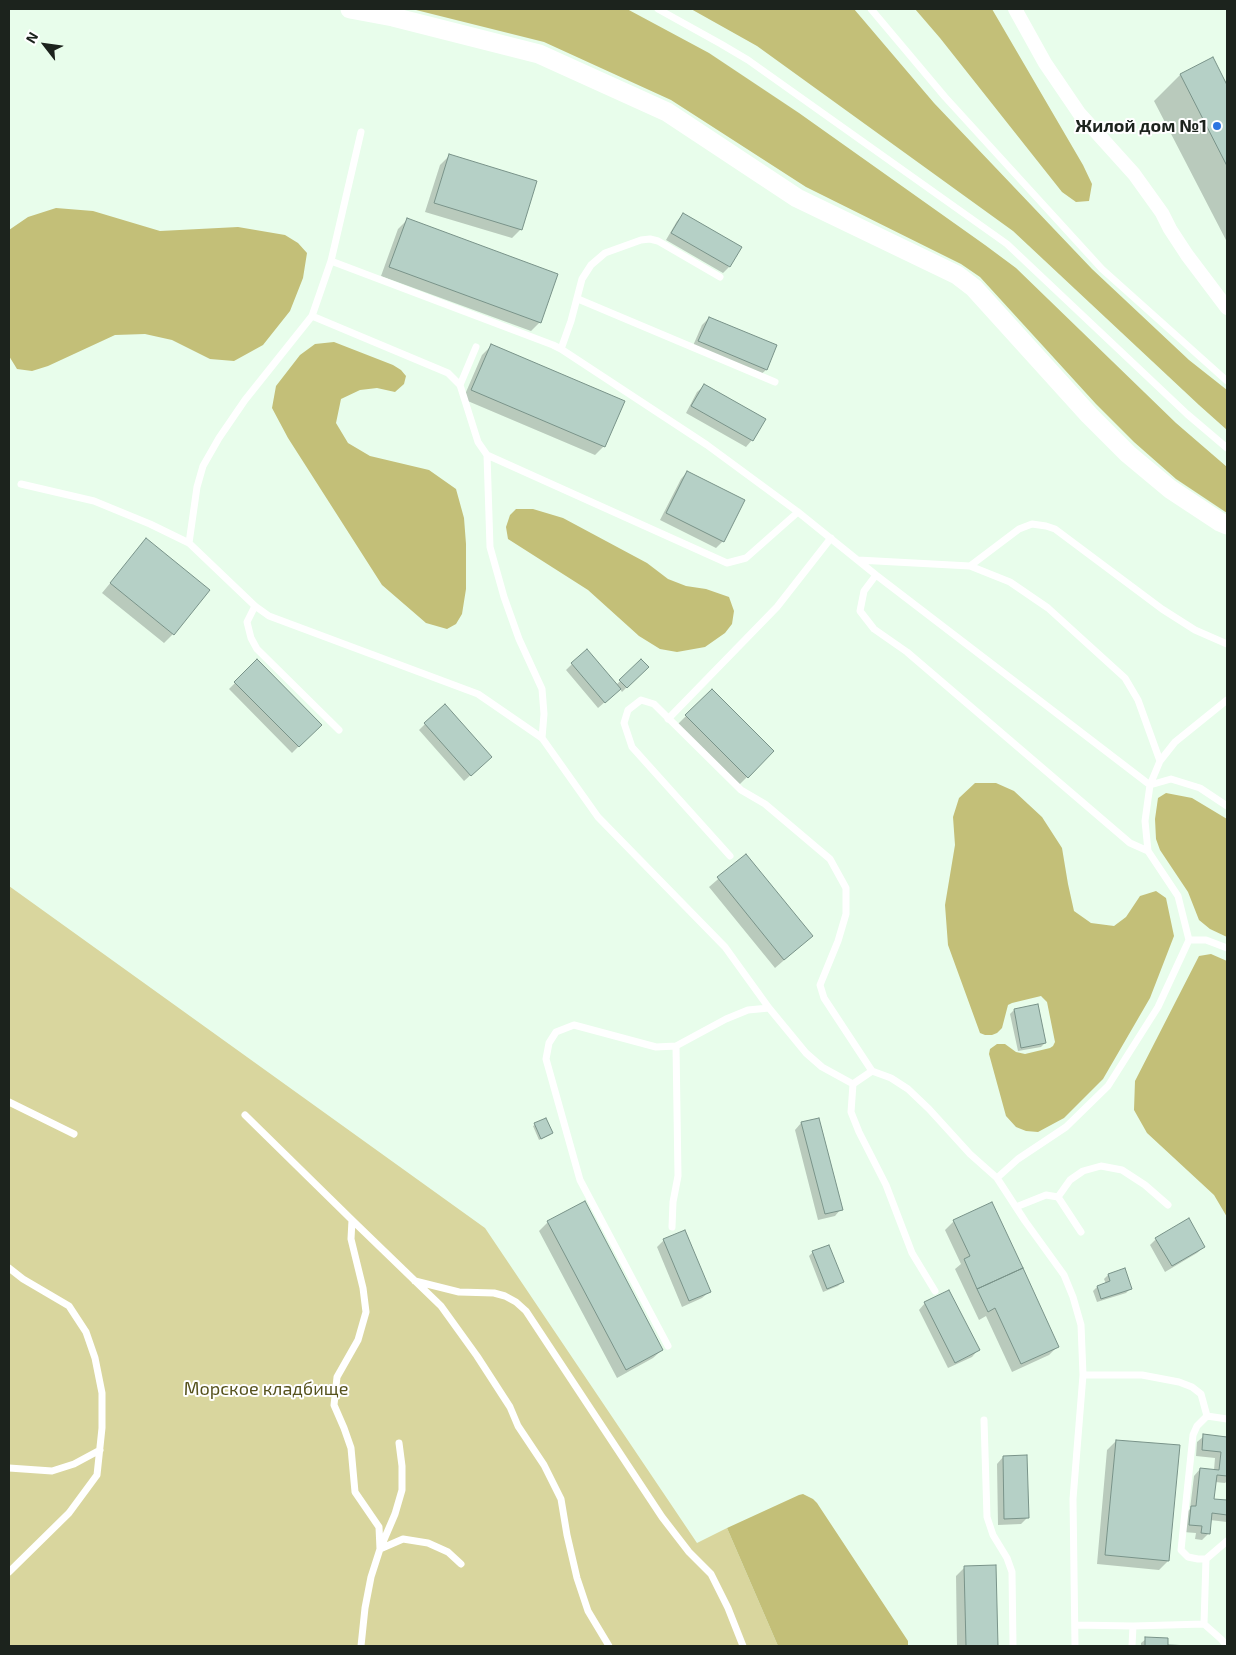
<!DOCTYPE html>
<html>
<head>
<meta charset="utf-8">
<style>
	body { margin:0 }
	#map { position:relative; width:1236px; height:1655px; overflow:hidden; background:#e8fdeb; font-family:"Exo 2",sans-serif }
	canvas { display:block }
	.frame { position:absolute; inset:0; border:10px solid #1c231d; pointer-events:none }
	.north { position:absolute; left:20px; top:20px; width:50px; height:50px; -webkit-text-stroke:4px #fff; paint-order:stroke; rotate:300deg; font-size:14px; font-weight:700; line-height:20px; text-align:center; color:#1c231d }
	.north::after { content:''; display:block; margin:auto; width:18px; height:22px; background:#1c231d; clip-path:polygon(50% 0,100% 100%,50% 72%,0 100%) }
</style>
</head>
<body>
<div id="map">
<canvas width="1236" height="1655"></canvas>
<div class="frame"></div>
<div class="north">N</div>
</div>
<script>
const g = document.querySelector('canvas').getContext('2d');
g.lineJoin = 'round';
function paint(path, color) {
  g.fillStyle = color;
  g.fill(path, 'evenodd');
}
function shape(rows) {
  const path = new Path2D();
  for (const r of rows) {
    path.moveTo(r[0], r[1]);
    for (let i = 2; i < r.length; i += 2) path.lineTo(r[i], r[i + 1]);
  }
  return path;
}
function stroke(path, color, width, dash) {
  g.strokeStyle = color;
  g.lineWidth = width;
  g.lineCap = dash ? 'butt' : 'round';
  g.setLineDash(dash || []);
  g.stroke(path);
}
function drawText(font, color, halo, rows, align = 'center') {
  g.font = font + ' "Exo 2",sans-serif';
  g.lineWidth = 4;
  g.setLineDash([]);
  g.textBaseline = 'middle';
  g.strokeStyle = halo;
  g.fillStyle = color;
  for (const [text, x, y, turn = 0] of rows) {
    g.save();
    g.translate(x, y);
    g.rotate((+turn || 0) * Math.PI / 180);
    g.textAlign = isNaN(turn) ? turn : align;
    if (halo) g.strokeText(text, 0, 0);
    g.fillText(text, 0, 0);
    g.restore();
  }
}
paint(shape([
	[9,886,485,1228,697,1543,727,1528,778,1646,9,1646]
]), '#d9d69e');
paint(shape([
	[412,9,627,9,709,53,799,113,985,245,1016,268,1176,423,1227,467,1227,513,1176,479,1134,442,1096,404,980,277,961,264,806,187,671,100,544,42],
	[691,9,854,9,934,103,1092,269,1189,360,1227,390,1227,430,1199,405,1013,231,757,46],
	[915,9,992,9,1083,165,1092,184,1089,201,1076,202,1062,192,940,38],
	[56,208,93,211,160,231,238,227,285,235,298,243,307,253,303,278,290,311,263,345,234,361,210,359,172,340,145,334,115,335,48,366,32,371,17,369,9,356,9,230,28,217],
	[334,342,393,365,401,370,406,376,404,384,395,392,377,388,360,390,341,399,336,423,348,443,370,456,429,470,456,489,464,518,466,544,466,589,462,614,456,624,447,629,426,623,382,585,288,438,272,408,276,386,300,355,315,344],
	[516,509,533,509,563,518,647,563,668,579,686,586,706,589,729,597,734,611,732,624,725,633,705,647,677,652,660,649,639,636,588,590,508,539,506,527,510,515],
	[975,783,996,783,1014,791,1042,817,1062,848,1068,884,1074,911,1091,923,1114,926,1126,917,1140,896,1156,891,1166,898,1174,936,1150,998,1103,1079,1064,1118,1038,1132,1026,1131,1016,1127,1006,1116,989,1054,990,1049,997,1044,1005,1044,1016,1052,1025,1054,1050,1048,1053,1046,1055,1042,1047,1002,1041,996,1012,1003,1008,1005,1002,1028,997,1033,992,1035,985,1035,980,1033,948,945,945,905,955,845,953,817,959,798],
	[1166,793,1192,798,1227,819,1227,937,1210,929,1199,920,1188,892,1160,850,1156,839,1155,819,1158,798],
	[1211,954,1227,961,1227,1217,1214,1195,1147,1133,1134,1110,1135,1081,1199,956],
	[803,1494,813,1499,817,1503,908,1641,908,1646,778,1646,727,1528,799,1495]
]), '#c3bf78');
paint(shape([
	[1212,59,1227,88,1227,242,1154,101,1180,75],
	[449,156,521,229,512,238,425,212,440,165],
	[683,215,729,267,723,273,666,240,677,221],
	[407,220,540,322,531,331,381,276,398,229],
	[709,318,766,370,759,376,692,348,702,325],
	[491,346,604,446,595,455,463,399,482,355],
	[704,386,752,440,746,447,686,413,697,392],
	[687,472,744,500,723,541,716,548,660,520,681,479],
	[146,540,173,634,164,643,102,593],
	[257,661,320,725,292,753,229,689],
	[641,661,647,667,622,692,620,689,598,708,566,670,572,664,616,685],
	[712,690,773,751,738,786,677,725],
	[425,724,484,763,464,781,419,730],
	[746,855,812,936,775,968,709,887],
	[1014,1010,1045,1043,1041,1047,1018,1051,1010,1014],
	[545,1119,550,1135,539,1140,533,1126],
	[801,1123,841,1209,835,1216,818,1220,795,1130],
	[954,1221,1058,1346,1049,1355,1012,1372,986,1316,979,1320,955,1269,961,1264,945,1230],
	[548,1222,662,1350,653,1358,617,1378,539,1231],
	[1156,1239,1204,1247,1197,1253,1165,1272,1150,1245],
	[664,1240,709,1292,702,1298,682,1307,657,1247],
	[813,1252,842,1282,838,1286,823,1292,809,1256],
	[1124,1270,1130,1289,1126,1293,1097,1302,1093,1291,1097,1287,1106,1284,1104,1279,1108,1275],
	[925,1303,978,1350,972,1357,948,1368,919,1310],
	[1204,1436,1227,1438,1227,1481,1225,1483,1215,1482,1213,1500,1227,1501,1227,1522,1210,1520,1209,1533,1202,1540,1195,1539,1196,1533,1183,1532,1185,1514,1190,1509,1194,1476,1200,1469,1214,1470,1215,1458,1196,1456,1197,1442],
	[1116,1441,1168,1561,1159,1570,1097,1564,1107,1450],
	[1003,1457,1027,1518,1021,1524,998,1525,997,1464],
	[994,1566,996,1646,957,1646,956,1576,965,1567],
	[1146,1639,1167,1646,1178,1646,1141,1646,1141,1643]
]), '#0003');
const building = shape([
	[1213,57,1227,85,1227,166,1180,74,1213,57],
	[449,154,537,181,522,230,434,203,449,154],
	[683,213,742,247,730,267,671,233,683,213],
	[407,218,558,274,541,323,389,267,407,218],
	[709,317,777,345,767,370,698,341,709,317],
	[491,344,625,401,605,447,471,390,491,344],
	[704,384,766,419,753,441,691,406,704,384],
	[687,471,745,500,724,542,666,513,687,471],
	[146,538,210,590,174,635,110,583,146,538],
	[587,649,621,689,605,703,571,663,587,649],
	[257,659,322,725,299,747,234,682,257,659],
	[641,659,649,667,627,688,619,680,641,659],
	[712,689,774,751,748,778,685,715,712,689],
	[445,704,492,757,471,776,424,723,445,704],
	[746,854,813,936,784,960,717,877,746,854],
	[1038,1004,1046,1043,1021,1048,1014,1009,1038,1004],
	[546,1118,553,1133,541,1139,534,1123,546,1118],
	[819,1118,843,1210,825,1214,801,1122,819,1118],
	[585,1201,663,1350,626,1370,547,1221,585,1201],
	[992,1202,1023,1268,977,1289,964,1259,970,1256,953,1220,992,1202],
	[1189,1218,1205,1247,1172,1266,1155,1238,1189,1218],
	[685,1230,711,1292,689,1301,663,1239,685,1230],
	[829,1245,844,1282,827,1289,812,1251,829,1245],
	[1023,1268,1059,1347,1021,1364,995,1308,988,1312,977,1289,1023,1268],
	[1125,1268,1132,1289,1101,1299,1097,1286,1110,1281,1108,1274,1125,1268],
	[949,1290,980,1350,955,1363,924,1302,949,1290],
	[1203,1434,1227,1437,1227,1476,1217,1475,1214,1499,1227,1500,1227,1515,1212,1513,1210,1534,1201,1533,1202,1526,1189,1525,1191,1506,1196,1506,1200,1468,1219,1470,1221,1452,1202,1450,1203,1434],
	[1116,1440,1180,1445,1169,1561,1105,1555,1116,1440],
	[1027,1455,1029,1518,1004,1519,1003,1456,1027,1455],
	[996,1565,998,1646,966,1646,964,1566,996,1565],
	[1145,1637,1168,1638,1168,1645,1192,1646,1145,1646,1145,1637]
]);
paint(building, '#b5d0c6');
stroke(building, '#799389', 1);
stroke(shape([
	[658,9,721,44,748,60,1007,244,1187,414,1227,448],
	[871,9,945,97,1102,269,1227,381],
	[331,261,553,345,561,349,707,445,798,512,876,575,1150,785,1145,821,1148,851,1178,896,1189,940,1158,1007,1108,1086,1066,1127,1018,1159,997,1178],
	[578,299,775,382],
	[312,316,448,373,460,385],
	[476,347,460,385,478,442,487,455,727,563,746,558,798,512],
	[561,349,571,321,582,279,591,265,605,253,641,240,650,239,658,241,720,277],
	[487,455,490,547,504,597,519,639,542,689,544,714,542,738],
	[21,484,94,501,150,524,189,543,255,606,269,616,478,694,542,738,598,817,725,947,769,1008],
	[189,543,197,487,203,466,219,438,245,400,312,316,331,261,361,132],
	[858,560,970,566,1010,582,1048,608,1125,678,1138,700,1160,761],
	[970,566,1019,529,1032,524,1046,526,1055,529,1162,609,1195,630,1227,644],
	[876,575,864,591,860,611,874,629,907,652,1130,843,1148,851],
	[255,606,247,622,251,638,257,649,339,730],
	[668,719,777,607,831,538],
	[1150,785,1160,761,1175,742,1227,700],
	[1150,785,1171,779,1200,788,1227,806],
	[730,856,632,747,624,723,628,710,641,700,654,704,741,790,765,804,830,859,846,888,846,914,838,941,820,985,824,998,872,1071,891,1078,908,1089,929,1109,970,1154,997,1178,1025,1221,1064,1275,1073,1297,1081,1325,1083,1375,1073,1499,1075,1646],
	[1189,940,1206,940,1227,948],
	[853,1084,851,1112,859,1132,886,1185,912,1253,935,1291],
	[9,1102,74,1134],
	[245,1115,352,1220],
	[1058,1197,1070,1180,1083,1171,1101,1166,1122,1170,1145,1185,1168,1205],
	[1016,1207,1046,1195,1058,1197,1081,1232],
	[672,1227,673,1202,678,1176,676,1046],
	[9,1268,23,1279,69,1306,86,1332,95,1358,102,1393,102,1428,97,1475,69,1513,9,1572],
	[415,1281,459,1292,494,1293,505,1296,516,1302,526,1311,662,1517,689,1552,711,1574,728,1608,743,1646],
	[668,1346,580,1180,546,1059,549,1043,556,1032,574,1025,656,1047,676,1046,726,1019,748,1010,769,1008,806,1053,822,1067,853,1084,872,1071],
	[1083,1375,1142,1375,1179,1382,1192,1387,1201,1394,1207,1416,1227,1419],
	[1207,1416,1197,1426,1193,1435,1181,1550,1188,1557,1198,1559,1206,1559,1227,1541],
	[984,1420,987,1517,993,1535,1007,1558,1012,1572,1013,1646],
	[399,1443,402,1466,402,1490,395,1514,380,1549,403,1539,428,1543,448,1552,461,1564],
	[9,1468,52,1471,74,1464,100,1450],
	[1204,1624,1206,1559],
	[1075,1625,1133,1626,1204,1624,1221,1639,1227,1646],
	[361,1646,365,1608,371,1577,380,1549,379,1527,355,1492,351,1448,344,1428,334,1405,337,1377,358,1340,366,1312,363,1288,351,1239,352,1220,441,1306,477,1356,510,1407,518,1426,544,1465,561,1499,567,1535,577,1578,588,1611,609,1646],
	[1132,1646,1133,1626]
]), '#fff', 7);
stroke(shape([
	[1015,9,1045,63,1079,113,1134,174,1162,213,1170,229,1187,255,1227,308]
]), '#fff', 14);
stroke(shape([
	[350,9,393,17,539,54,667,112,797,198,957,275,974,288,1089,415,1128,454,1170,489,1220,522,1227,525]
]), '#fff', 19);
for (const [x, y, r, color] of [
	[1217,126,5,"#2c75e1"]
]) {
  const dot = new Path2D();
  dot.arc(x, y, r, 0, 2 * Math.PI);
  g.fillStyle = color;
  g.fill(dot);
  stroke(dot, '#fff', 2);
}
drawText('bold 18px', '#1c231d', '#fff', [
	["Жилой дом №1",1207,126]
], 'right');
drawText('18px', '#56521d', '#fff', [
	["Морское кладбище",266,1389]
]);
</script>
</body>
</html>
